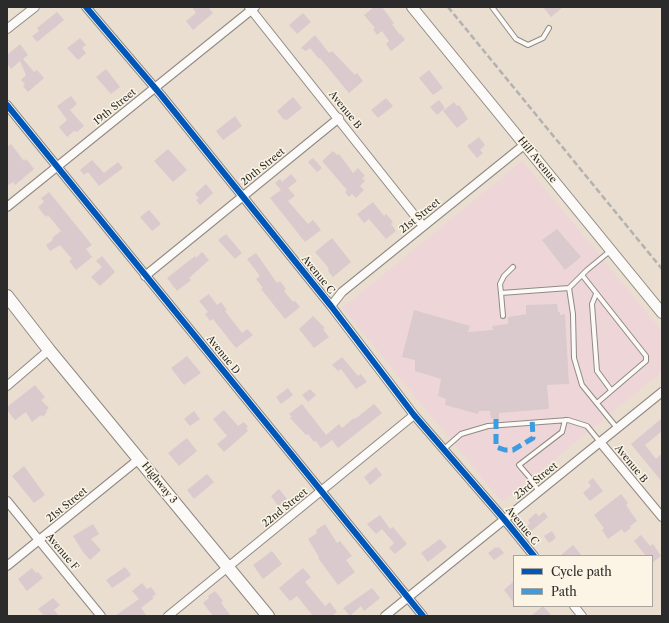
<!DOCTYPE html>
<html>
<head>
<meta charset="utf-8">
<style>
	body { margin:0 }
	#map { position:relative; width:669px; height:623px; overflow:hidden; background:#e9decf; font-family:"Libre Caslon Text",serif }
	canvas { display:block }
	.frame { position:absolute; inset:0; border:8px solid #2b2b2b; pointer-events:none }
	.legend { position:absolute; left:513px; top:555px; width:140px; height:52px; box-sizing:border-box; background:#fcf5e5; border:1px solid #a8a49b; margin:0; padding:5px 7px; list-style:none; font-size:12px; color:#2b2b2b }
	.legend li { display:flex; align-items:center; gap:8px; height:20px }
	.legend b { width:20px; border:1px solid #a8a49b }
</style>
</head>
<body>
<div id="map">
<canvas width="669" height="623"></canvas>
<div class="frame"></div>
<ul class="legend">
<li><b style="height:5px;background:#0057b8"></b>Cycle path</li>
<li><b style="height:5px;background:#3d9ce1"></b>Path</li>
</ul>
</div>
<script>
const g = document.querySelector('canvas').getContext('2d');
g.lineJoin = 'round';
function paint(path, color) {
  g.fillStyle = color;
  g.fill(path, 'evenodd');
}
function shape(rows) {
  const path = new Path2D();
  for (const r of rows) {
    path.moveTo(r[0], r[1]);
    for (let i = 2; i < r.length; i += 2) path.lineTo(r[i], r[i + 1]);
  }
  return path;
}
function stroke(path, color, width, dash) {
  g.strokeStyle = color;
  g.lineWidth = width;
  g.lineCap = dash ? 'butt' : 'round';
  g.setLineDash(dash || []);
  g.stroke(path);
}
function drawText(font, color, halo, rows, align = 'center') {
  g.font = font + ' "Libre Caslon Text",serif';
  g.lineWidth = 3;
  g.setLineDash([]);
  g.textBaseline = 'middle';
  g.strokeStyle = halo;
  g.fillStyle = color;
  for (const [text, x, y, turn = 0] of rows) {
    g.save();
    g.translate(x, y);
    g.rotate((+turn || 0) * Math.PI / 180);
    g.textAlign = isNaN(turn) ? turn : align;
    if (halo) g.strokeText(text, 0, 0);
    g.fillText(text, 0, 0);
    g.restore();
  }
}
paint(shape([
	[522,161,662,331,662,372,502,502,342,308]
]), '#eed6d8');
paint(shape([
	[192,7,208,7,213,13,193,30,186,21,196,13],
	[374,7,382,7,394,23,392,24,400,35,401,34,405,40,391,51,386,44,389,41,382,31,377,35,373,29,375,28,364,15],
	[543,7,563,7,551,17],
	[57,12,64,20,37,42,32,36,39,31,37,28],
	[303,13,311,22,297,34,289,25],
	[315,35,329,53,332,51,355,75,357,73,363,81,349,93,320,58,319,59,310,48,306,51,301,48],
	[80,38,86,45,82,48,86,53,78,60,67,48],
	[20,44,28,55,23,59,34,72,37,70,44,78,28,92,23,86,25,84,21,80,26,75,20,61,11,69,7,63,7,55],
	[106,69,120,87,111,94,96,77],
	[429,70,443,88,433,95,419,78],
	[71,96,77,104,70,110,84,126,77,132,74,131,67,137,59,127,67,120,57,106],
	[293,97,302,108,287,120,285,119,284,120,277,111],
	[386,98,393,106,378,118,371,110],
	[439,100,445,108,437,115,430,107],
	[454,102,457,106,459,105,468,119,457,128,443,111],
	[235,116,242,126,223,140,216,131],
	[479,137,485,145,480,150,483,153,477,158,467,146],
	[11,144,24,161,26,159,34,169,15,185,13,182,7,186,7,147],
	[168,149,187,170,173,182,154,161],
	[333,151,337,155,339,154,353,173,358,168,365,176,362,178,365,181,360,186,364,190,356,198,352,194,349,197,345,192,347,190,322,161],
	[313,158,322,168,317,172,308,162],
	[92,160,104,173,118,162,123,168,99,186,88,172,84,175,80,170],
	[291,174,297,181,288,188,295,196,288,201,308,224,313,220,321,230,305,242,270,198,281,190,275,183,280,179,282,182],
	[206,184,213,193,200,205,196,200,199,198,195,194],
	[49,192,92,245,86,249,92,257,76,270,69,261,72,259,60,245,50,251,46,245,53,240,52,238,61,231,48,215,46,217,38,207,44,202,41,198],
	[373,202,384,216,386,214,393,222,391,224,396,231,386,239,369,219,364,223,357,214],
	[149,210,161,224,152,231,140,217],
	[557,229,581,257,565,270,542,240],
	[226,234,242,253,235,259,218,240],
	[332,238,351,262,333,277,328,271,329,270,327,266,315,252],
	[202,252,209,260,189,278,191,280,177,291,167,278,195,256,196,258],
	[256,253,277,283,280,281,286,289,284,291,293,302,295,301,300,307,285,319,261,289,263,288,256,279,260,276,247,259],
	[102,256,115,272,100,286,91,277,102,267,96,261],
	[209,294,217,305,221,302,227,310,225,311,242,333,247,329,253,335,236,348,213,319,210,321,205,314,208,312,199,301],
	[557,304,558,312,560,312,560,315,565,314,569,384,547,385,549,409,499,413,499,420,491,418,490,411,479,411,478,414,445,405,446,399,438,396,441,379,415,371,415,360,402,357,414,310,470,326,468,332,493,330,492,326,508,324,508,317,526,314,526,305],
	[313,316,325,328,323,329,329,337,314,348,299,329],
	[187,356,201,373,184,385,171,368],
	[342,357,358,376,361,374,367,382,356,389,341,369,338,371,332,365],
	[35,385,45,397,41,400,49,408,46,411,47,412,43,417,41,415,32,422,26,412,15,420,7,410,7,407],
	[288,388,293,395,281,404,276,397],
	[310,389,316,395,308,402,302,395],
	[302,404,326,435,339,424,342,428,354,418,355,419,374,404,382,413,338,448,332,440,321,448,316,441,314,442,308,434,306,435,290,418,292,417,289,414],
	[224,410,238,426,244,422,248,427,246,428,248,431,224,452,217,444,227,436,213,419],
	[194,411,200,419,190,426,184,419],
	[662,418,662,431,645,445,656,459,662,453,662,482,631,444],
	[187,438,197,451,179,466,168,453],
	[24,466,45,495,34,503,12,476],
	[376,467,382,475,370,485,364,477],
	[207,474,214,482,194,499,187,490],
	[593,478,603,491,590,501,583,493,591,486,588,482],
	[279,489,287,499,278,506,271,496],
	[621,494,628,503,626,505,637,521,630,526,631,528,624,533,622,529,608,539,602,530,604,528,594,515],
	[544,512,548,517,530,532,526,527,530,523,528,520,536,513,539,516],
	[380,515,390,529,393,527,407,544,395,554,389,548,394,543,382,529,376,534,367,524],
	[93,524,99,534,91,539,101,550,90,560,83,552,73,536],
	[325,524,337,543,340,541,352,556,346,560,355,572,338,585,318,558,319,557,308,539,317,533,316,530],
	[552,531,556,538,549,543,544,536],
	[641,535,650,546,653,544,661,556,652,563,652,556,646,556,634,541],
	[440,539,447,547,428,562,421,553],
	[573,545,582,556,560,556],
	[496,547,497,548,499,547,504,553,494,560,488,553],
	[272,551,282,564,263,579,253,565],
	[125,567,131,575,112,588,106,580],
	[32,568,36,573,38,572,43,578,27,591,18,579],
	[303,568,311,577,305,582,325,606,330,602,337,612,332,616,313,616,297,596,290,601,279,588],
	[514,581,514,603,504,590],
	[142,583,147,589,151,587,156,594,152,597,154,598,141,608,147,616,115,616,139,599,132,591],
	[372,588,380,598,364,611,361,606,350,616,343,608],
	[215,591,223,601,221,603,231,616,213,616,203,603,209,598,208,596],
	[53,598,60,605,54,610,59,616,44,616,38,609],
	[543,606,552,616,531,616]
]), '#dacacd');
const service = shape([
	[492,7,516,39,528,45,543,38,549,28],
	[610,251,587,270,569,288,573,314,574,358,582,385,617,428],
	[582,275,646,356,646,361,597,403],
	[501,293,500,284,504,276,513,267],
	[596,294,592,304,597,371,611,390],
	[503,316,501,293,569,288],
	[444,449,461,434,488,426,568,420,587,426,600,442],
	[539,492,531,479,519,465,562,432,565,420]
]);
const minor = shape([
	[86,7,161,95,331,306,414,415,504,519,534,556],
	[249,7,423,226],
	[7,29,35,7],
	[7,105,423,616],
	[7,207,255,7],
	[145,276,339,118],
	[331,306,342,292,524,145],
	[7,386,49,350],
	[600,442,662,517],
	[7,501,101,616],
	[7,566,139,459],
	[574,606,582,616],
	[168,616,414,415],
	[385,616,662,392]
]);
const tertiary = shape([
	[412,7,662,313]
]);
const primary = shape([
	[7,296,49,350,268,616]
]);
stroke(service, '#908a83', 6);
stroke(minor, '#908a83', 10);
stroke(tertiary, '#908a83', 12);
stroke(primary, '#908a83', 14);
stroke(service, '#fcfaf8', 4);
stroke(minor, '#fcfaf8', 8);
stroke(tertiary, '#fcfaf8', 10);
stroke(primary, '#fcfaf8', 12);
stroke(shape([
	[448,7,662,269]
]), '#b3b2b0', 2.5, [6, 3]);
stroke(shape([
	[496,419,496,447,505,450,513,450,533,438,532,418]
]), '#3d9ce1', 5, [10, 5]);
stroke(shape([
	[86,7,161,95,331,306,414,415,504,519,534,556],
	[7,105,423,616]
]), '#0057b8', 6);
drawText('10px', '#2b2b2b', '#fcf5e5', [
	["19th Street",115,107,-39],
	["Avenue B",345,110,51],
	["Hill Avenue",537,160,51],
	["20th Street",263,167,-39],
	["21st Street",420,216,-39],
	["Avenue C",318,275,51],
	["Avenue D",223,355,51],
	["Avenue B",631,464,51],
	["23rd Street",536,481,-39],
	["Highway 3",159,483,51],
	["21st Street",67,505,-39],
	["22nd Street",285,508,-39],
	["Avenue C",522,526,51],
	["Avenue F",62,552,50]
]);
</script>
</body>
</html>
